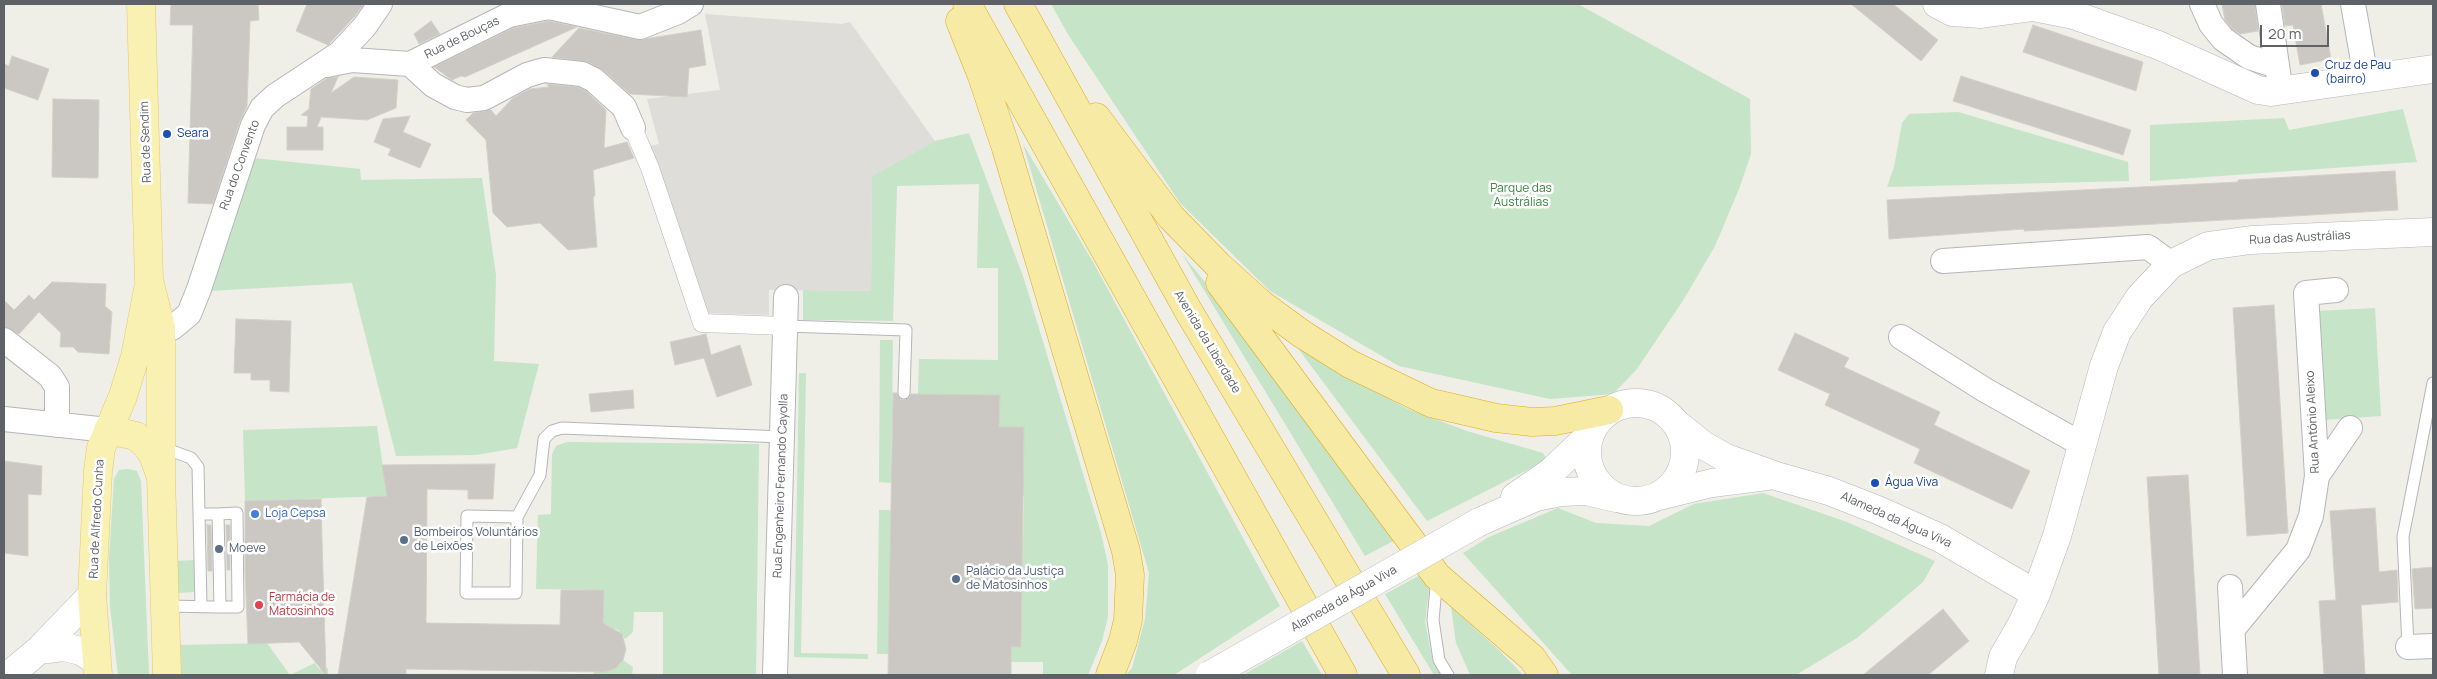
<!DOCTYPE html>
<html>
<head>
<meta charset="utf-8">
<style>
	body { margin:0 }
	#map { position:relative; width:2437px; height:679px; overflow:hidden; background:#efeee7; font-family:Manrope,sans-serif }
	canvas { display:block }
	.frame { position:absolute; inset:0; border:5px solid #5e6166; pointer-events:none }
	.scale { position:absolute; left:2260px; top:25px; width:69px; height:22px; box-sizing:border-box; border:2px solid #5e6166; border-top:0; padding-left:6px; font-size:15px; line-height:18px; white-space:nowrap; color:#5e6166; -webkit-text-stroke:4px #fff; paint-order:stroke }
</style>
</head>
<body>
<div id="map">
<canvas width="2437" height="679"></canvas>
<div class="frame"></div>
<div class="scale">20 m</div>
</div>
<script>
const g = document.querySelector('canvas').getContext('2d');
g.lineJoin = 'round';
function fillPath(path, color) {
  g.fillStyle = color;
  g.fill(path, 'evenodd');
}
function poly(rows) {
  const path = new Path2D();
  for (const r of rows) {
    if (r.length === 3) {
      path.moveTo(r[0] + r[2], r[1]);
      path.arc(r[0], r[1], r[2], 0, 2 * Math.PI);
      continue;
    }
    path.moveTo(r[0], r[1]);
    for (let i = 2; i < r.length; i += 2) path.lineTo(r[i], r[i + 1]);
  }
  return path;
}
function trace(path, color, width, dash) {
  g.strokeStyle = color;
  g.lineWidth = width;
  g.lineCap = dash ? 'butt' : 'round';
  g.setLineDash(dash || []);
  g.stroke(path);
}
function drawText(font, color, halo, rows, align = 'center') {
  g.font = font + ' Manrope,sans-serif';
  g.lineWidth = 5;
  g.setLineDash([]);
  g.textBaseline = 'middle';
  g.strokeStyle = halo;
  g.fillStyle = color;
  for (const [text, x, y, turn = 0] of rows) {
    g.save();
    g.translate(x, y);
    g.rotate((+turn || 0) * Math.PI / 180);
    g.textAlign = isNaN(turn) ? turn : align;
    if (halo) g.strokeText(text, 0, 0);
    g.fillText(text, 0, 0);
    g.restore();
  }
}
fillPath(poly([
	[705,14,842,24,850,22,935,141,872,176,871,291,769,290,769,315,706,313,649,146,659,144,647,99,720,90]
]), '#deddd9');
fillPath(poly([
	[1051,4,1578,4,1750,99,1751,154,1739,189,1715,246,1684,299,1637,369,1613,394,1550,399,1399,366,1270,291,1180,203,1069,36],
	[2403,109,2417,162,2150,181,2150,125,2284,118,2289,130],
	[1958,112,2128,162,2129,181,1887,187,1894,167,1902,123,1909,114],
	[969,133,1024,279,1101,533,1108,565,1108,617,1102,641,1088,675,1043,675,1043,662,993,662,994,647,1021,647,1024,496,1000,495,1023,481,1024,427,999,427,1000,395,918,394,919,359,998,360,998,268,977,268,979,184,897,186,893,321,803,320,803,290,871,291,872,176,935,141],
	[1023,144,1093,262,1280,606,1174,675,1126,675,1132,668,1145,619,1149,573],
	[244,157,360,169,361,180,482,178,496,275,494,361,539,364,517,448,476,455,396,456,352,283,209,291],
	[1182,254,1237,321,1399,538,1365,556],
	[2375,308,2381,416,2324,420,2318,311],
	[880,340,893,340,891,483,879,482],
	[1294,343,1347,376,1408,409,1467,431,1543,453,1547,460,1427,521],
	[799,373,806,373,801,653,868,654,868,659,794,657],
	[377,426,387,496,245,501,243,430],
	[567,442,759,444,756,675,663,675,663,612,634,612,633,632,625,639,618,630,603,625,603,590,536,589,538,515,551,514,552,454,556,446],
	[128,469,137,471,141,481,149,675,118,675,110,607,109,559,114,479,119,470],
	[1763,493,1847,522,1935,561,1923,582,1857,638,1796,675,1572,675,1463,553,1489,537,1558,508,1596,523,1649,526,1694,504],
	[879,510,891,510,889,654,877,654],
	[194,560,195,592,177,593,176,561],
	[1424,573,1430,583,1425,622,1433,662,1441,675,1434,675,1385,594],
	[1451,607,1500,651,1523,675,1470,675,1456,643],
	[1302,641,1322,675,1243,675],
	[267,643,290,675,315,663,319,669,328,668,328,675,181,675,180,645],
	[623,660,633,667,632,675,594,675,594,671,605,672,616,668]
]), '#c6e4c7');
const building = poly([
	[171,4,258,4,259,20,250,21,247,106,240,121,213,204,188,203,193,25,170,25,171,4],
	[307,4,364,4,354,17,328,45,296,31,307,4],
	[1851,4,1893,4,1938,40,1921,61,1851,4],
	[2222,4,2255,4,2258,31,2240,34,2232,29,2225,20,2222,4],
	[2282,4,2321,4,2331,59,2300,65,2293,25,2285,26,2282,4],
	[431,21,440,34,419,44,414,34,431,21],
	[549,21,577,27,465,77,461,76,452,80,434,67,513,28,549,21],
	[2033,25,2143,62,2136,91,2023,52,2033,25],
	[579,28,638,40,701,30,706,65,689,68,687,97,630,94,603,70,588,62,552,57,579,28],
	[12,56,49,69,38,100,4,88,4,64,9,66,12,56],
	[1961,76,2131,130,2123,155,1953,101,1961,76],
	[338,77,331,93,354,77,398,80,396,108,367,120,321,117,317,127,323,127,323,150,287,150,287,127,307,127,308,116,301,115,309,109,311,89,327,78,338,77],
	[547,84,578,87,586,91,606,110,604,148,627,142,634,158,593,170,595,195,593,198,597,247,568,250,540,223,507,227,493,213,486,140,466,120,473,113,491,110,496,116,513,98,530,89,549,87,547,84],
	[53,99,99,100,98,178,52,177,53,99],
	[410,116,403,132,431,144,420,168,388,155,391,149,374,142,383,119,410,116],
	[2395,171,2398,210,2120,226,2024,231,2024,229,1889,239,1887,200,2238,182,2238,180,2395,171],
	[52,282,106,284,105,306,112,312,109,354,78,352,73,347,60,347,61,333,39,312,19,334,4,327,4,300,14,310,29,295,34,300,52,282],
	[2274,305,2288,533,2247,536,2233,308,2274,305],
	[236,319,291,321,289,392,270,391,270,380,251,380,251,373,234,373,236,319],
	[1795,333,1849,358,1844,367,1940,412,1934,425,2030,471,2012,509,1914,463,1920,449,1825,405,1830,394,1778,370,1795,333],
	[706,334,711,355,740,345,752,385,717,397,704,358,675,365,670,342,706,334],
	[633,390,634,408,591,412,589,394,633,390],
	[893,393,897,393,900,399,904,400,910,397,911,394,1000,395,999,427,1024,427,1021,647,1011,647,1011,675,888,675,893,393],
	[4,461,42,466,41,495,28,494,28,556,4,553,4,461],
	[495,464,493,499,468,499,468,490,427,489,426,623,560,625,561,590,604,590,603,623,622,634,626,649,623,660,616,668,605,672,406,669,406,675,338,675,367,497,387,496,382,465,495,464],
	[2188,475,2200,675,2159,675,2147,477,2188,475],
	[321,499,322,540,326,675,299,642,248,644,245,570,245,501,321,499],
	[2375,508,2379,572,2397,570,2398,602,2361,605,2365,675,2324,675,2319,601,2336,600,2330,511,2375,508],
	[207,525,211,525,212,571,208,571,207,525],
	[226,525,230,525,230,570,227,570,226,525],
	[2433,567,2433,608,2415,609,2412,569,2433,567],
	[1943,609,1969,641,1928,675,1863,675,1943,609]
]);
fillPath(building, '#cbc8c4');
trace(building, '#d3d0c5', 1);
const service = poly([
	[785,326,906,330,904,393],
	[161,447,191,458,198,467,201,607],
	[218,514,237,513,238,607,220,607],
	[517,517,467,516,466,593,516,593,517,517,540,475,544,439,552,431,562,428,782,437],
	[1437,578,1433,620,1439,660,1448,675],
	[165,606,220,607,218,514,200,514],
	[2408,647,2403,537,2433,383]
]);
const pedestrian = poly([
	[633,128,650,168,702,323,785,326]
]);
const minor = poly([
	[2202,4,2211,24,2223,39,2249,57,2277,66],
	[2268,4,2279,79],
	[2353,4,2366,78],
	[410,64,433,85,455,97,467,100,484,98,527,75,544,70,582,74,594,80,624,107,633,128],
	[327,65,352,60,410,64,509,15,549,7,640,27,678,12,691,4],
	[1943,261,2148,247,2171,264],
	[161,328,172,328,189,314,199,289,253,125,262,108,275,96,340,53,365,26,380,4],
	[1901,337,1985,390,2083,445],
	[4,340,50,376,57,387,57,425],
	[4,419,108,430],
	[2317,476,2350,428],
	[2230,587,2235,675],
	[2233,629,2298,550,2311,516,2317,476,2306,293,2336,290],
	[2408,647,2433,646],
	[775,675,786,297]
]);
const tertiary = poly([
	[1937,4,1952,12,1981,14,2033,7,2074,15,2158,45,2258,90,2271,92,2433,69],
	[1636,452,49],
	[1678,425,1703,445,1726,458,1776,476,1829,491,1880,511,1940,538,2036,594],
	[1659,496,1712,483,1767,476],
	[1515,497,1551,472,1589,436],
	[1479,522,1536,497,1561,492,1586,491,1616,498],
	[39,650,64,647,81,651,95,660],
	[9,675,39,650,92,595],
	[1999,675,2003,657,2022,624,2036,594,2057,536,2104,366,2117,332,2140,297,2171,264,2208,246,2251,240,2433,232]
]);
const primary = poly([
	[141,4,149,280,161,328,161,477],
	[108,430,136,436,146,445,153,455,161,477,167,675],
	[98,675,92,595,98,471,101,448,123,396,135,357,148,289]
]);
const trunk = poly([
	[967,4,1343,675],
	[1018,4,1189,312,1406,675],
	[960,21,982,76,1006,148,1126,551,1130,575,1128,620,1123,641,1110,675],
	[1096,117,1171,217,1219,266,1261,304,1302,334,1350,364,1431,403,1496,418,1532,422,1555,421,1609,410],
	[1220,283,1437,576,1532,658,1544,675]
]);
trace(service, '#b4b6ba', 13);
trace(pedestrian, '#b4b6ba', 19);
trace(minor, '#b4b6ba', 26);
trace(tertiary, '#b4b6ba', 29);
trace(primary, '#e7c968', 29);
trace(trunk, '#e3ac12', 29);
trace(service, '#fff', 11);
trace(pedestrian, '#fff', 18);
trace(minor, '#fff', 24);
trace(tertiary, '#fff', 28);
trace(primary, '#f9f1b2', 28);
trace(trunk, '#f7eaa5', 28);
const tertiaryBridge = poly([
	[1210,675,1479,522]
]);
trace(tertiaryBridge, '#b4b6ba', 29, []);
trace(tertiaryBridge, '#fff', 28);
for (const [x, y, r, color] of [
	[2315,73,5,"#1a4fb4"],
	[167,134,5,"#1a4fb4"],
	[1875,483,5,"#1a4fb4"],
	[255,514,5,"#3f7fe0"],
	[404,540,5,"#5c6f8a"],
	[219,549,5,"#5c6f8a"],
	[956,579,5,"#5c6f8a"],
	[259,605,5,"#e0444e"]
]) {
  const dot = new Path2D();
  dot.arc(x, y, r, 0, 2 * Math.PI);
  g.fillStyle = color;
  g.fill(dot);
  trace(dot, '#fff', 2);
}
drawText('12px', '#5e6166', '#fff', [
	["Rua de Bouças",462,38,-26],
	["Rua de Sendim",146,142,-92],
	["Rua do Convento",240,165,-70],
	["Rua das Austrálias",2300,238,-3],
	["Avenida da Liberdade",1207,342,59],
	["Rua António Aleixo",2313,422,-93],
	["Rua Engenheiro Fernando Cayolla",781,486,-88],
	["Rua de Alfredo Cunha",97,519,-87],
	["Alameda da Água Viva",1896,520,24],
	["Alameda da Água Viva",1344,599,-30]
]);
drawText('12px', '#164399', '#fff', [
	["Cruz de Pau",2325,66],
	["(bairro)",2325,80],
	["Seara",177,134],
	["Água Viva",1885,483]
], 'left');
drawText('12px', '#3d8544', '#fff', [
	["Parque das",1521,189],
	["Austrálias",1521,203]
]);
drawText('12px', '#366cbe', '#fff', [
	["Loja Cepsa",265,514]
], 'left');
drawText('12px', '#4e5e75', '#fff', [
	["Bombeiros Voluntários",414,533],
	["de Leixões",414,547],
	["Moeve",229,549],
	["Palácio da Justiça",966,572],
	["de Matosinhos",966,586]
], 'left');
drawText('12px', '#be3a42', '#fff', [
	["Farmácia de",269,598],
	["Matosinhos",269,612]
], 'left');
</script>
</body>
</html>
